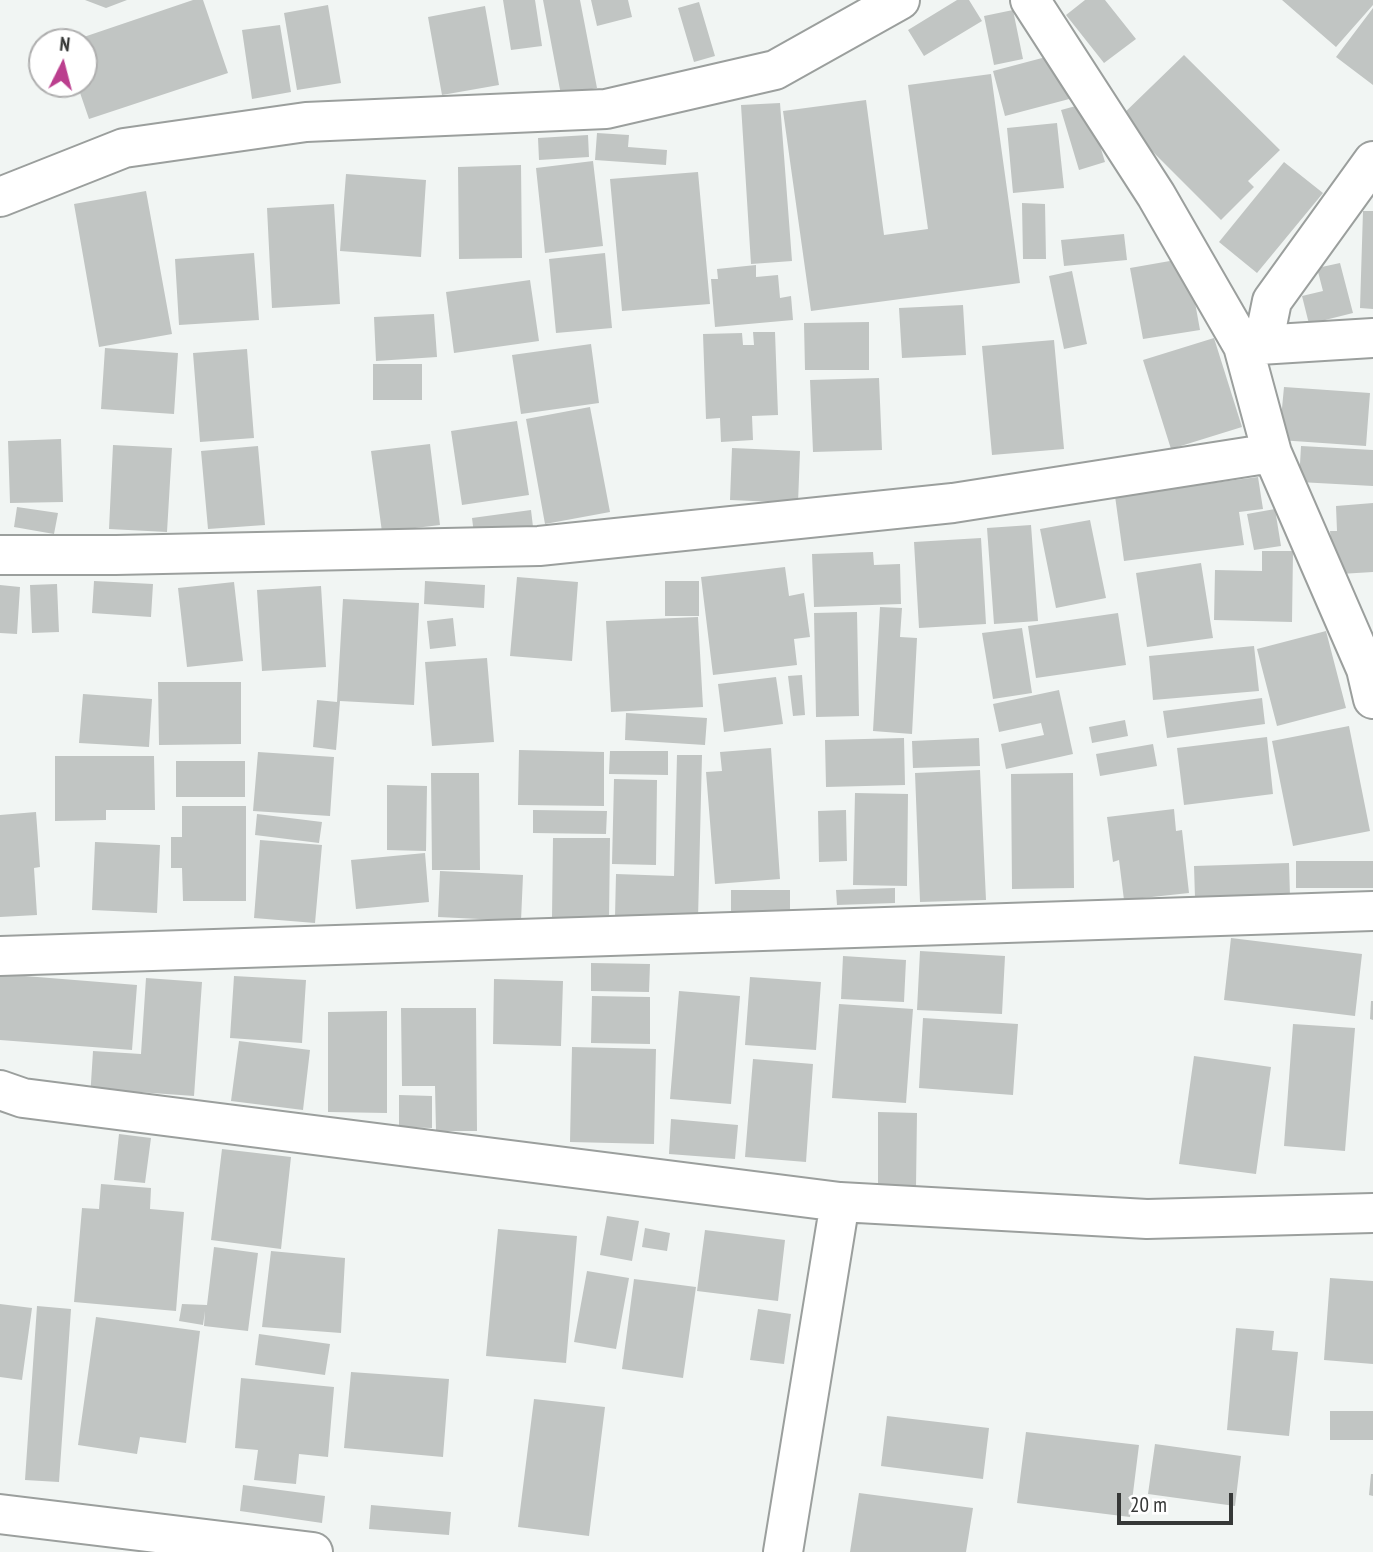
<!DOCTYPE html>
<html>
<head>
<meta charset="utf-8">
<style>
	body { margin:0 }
	#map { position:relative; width:1373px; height:1552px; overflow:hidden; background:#f1f5f3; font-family:"PT Sans Narrow",sans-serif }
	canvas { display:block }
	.north { position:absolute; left:28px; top:28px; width:70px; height:70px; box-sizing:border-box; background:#fff; border:2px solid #afafaf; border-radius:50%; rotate:6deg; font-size:19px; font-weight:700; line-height:28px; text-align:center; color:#363837 }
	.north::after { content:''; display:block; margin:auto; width:24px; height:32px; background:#bb3f8e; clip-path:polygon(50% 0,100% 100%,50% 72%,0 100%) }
	.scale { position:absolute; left:1117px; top:1493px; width:116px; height:32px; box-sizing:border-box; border:4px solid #363837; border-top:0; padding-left:9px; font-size:21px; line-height:24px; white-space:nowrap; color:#363837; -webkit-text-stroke:5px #fff; paint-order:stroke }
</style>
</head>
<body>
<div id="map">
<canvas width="1373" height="1552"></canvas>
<div class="north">N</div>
<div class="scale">20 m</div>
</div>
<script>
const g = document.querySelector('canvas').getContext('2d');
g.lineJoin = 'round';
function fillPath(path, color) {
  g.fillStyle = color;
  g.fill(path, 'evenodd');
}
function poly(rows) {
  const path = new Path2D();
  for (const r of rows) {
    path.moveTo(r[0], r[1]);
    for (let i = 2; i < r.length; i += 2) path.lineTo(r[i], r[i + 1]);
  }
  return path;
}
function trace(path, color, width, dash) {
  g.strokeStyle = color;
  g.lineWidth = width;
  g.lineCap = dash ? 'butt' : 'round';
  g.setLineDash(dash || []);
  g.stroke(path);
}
fillPath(poly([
	[85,0,127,0,106,8],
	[193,0,203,0,228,73,89,119,77,84,84,84,84,42,69,42],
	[503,0,535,0,542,46,511,50],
	[543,0,580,0,597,88,561,95],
	[591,0,628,0,632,17,597,26],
	[957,0,969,0,982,21,924,56,908,30],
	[1085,0,1105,0,1136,39,1104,63,1066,15],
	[1282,0,1373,0,1373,5,1336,47],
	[699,2,715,56,694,62,678,8],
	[328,5,341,83,297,90,284,13],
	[485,6,499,85,442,95,428,17],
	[1373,8,1373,85,1336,57],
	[1013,10,1023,59,994,65,984,16],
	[280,25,291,92,252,99,242,30],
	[1061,53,1073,98,1005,116,993,71],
	[1184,55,1280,150,1248,181,1254,187,1221,220,1119,118],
	[991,74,1020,283,811,311,783,111,866,100,884,235,928,229,908,85],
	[780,103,792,261,751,264,741,105],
	[1087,103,1105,162,1079,170,1061,110],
	[1057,123,1064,188,1013,193,1007,128],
	[597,133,629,135,628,147,667,150,666,165,595,160],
	[588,135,589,157,539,160,538,138],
	[593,161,603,246,545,253,536,168],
	[1284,162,1323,193,1257,273,1219,242],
	[521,165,522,258,459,259,458,167],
	[698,172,710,304,622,311,610,179],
	[346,174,426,180,421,257,340,251],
	[146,191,172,334,99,347,74,204],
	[1022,203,1045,204,1046,259,1023,259],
	[334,204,340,304,272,308,267,208],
	[1363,211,1373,211,1373,309,1360,308],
	[1124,234,1127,260,1064,266,1061,240],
	[254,253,259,320,179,325,175,259],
	[605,253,612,328,556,333,549,259],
	[1187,258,1200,330,1143,339,1130,268],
	[1340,263,1353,313,1309,324,1302,296,1323,291,1317,268],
	[756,265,756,277,778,275,780,298,791,296,793,320,715,327,711,279,718,279,717,269],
	[1072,271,1087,344,1064,349,1049,276],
	[530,280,539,341,454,353,446,292],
	[963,305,966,355,902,358,899,308],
	[434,314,437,357,376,361,374,317],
	[869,322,869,370,805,370,804,323],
	[753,332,775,332,778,415,752,416,753,440,721,442,720,418,706,419,703,334,742,333,743,345,754,345],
	[1214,338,1242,427,1171,449,1143,360],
	[1054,340,1064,449,992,455,982,346],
	[591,344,599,403,521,414,512,355],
	[105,348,178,353,174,414,101,409],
	[247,349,254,438,200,442,193,353],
	[373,364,422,364,422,400,373,400],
	[879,378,882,450,813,452,810,380],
	[1284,387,1370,393,1366,446,1279,440],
	[590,407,610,512,545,524,526,419],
	[517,421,529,495,462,505,451,431],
	[61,439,63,502,10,503,8,441],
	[430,444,440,525,382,532,371,451],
	[113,445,172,448,167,532,109,529],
	[258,446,265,525,208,529,201,451],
	[1301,446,1373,450,1373,486,1299,482],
	[732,448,800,451,798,503,730,500],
	[1258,477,1263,509,1239,512,1244,545,1124,561,1115,496],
	[1373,503,1373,572,1340,574,1333,562,1330,531,1337,531,1336,506],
	[17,507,58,513,54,534,14,527],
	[1275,509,1281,546,1254,550,1247,514],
	[531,510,534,535,475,542,472,518],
	[1090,520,1106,598,1056,608,1040,529],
	[1031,525,1038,621,994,624,987,528],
	[981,538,986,624,919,628,914,542],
	[1262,551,1293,551,1292,622,1214,620,1215,570,1262,571],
	[873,552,874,565,900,564,901,604,814,607,812,554],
	[1201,563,1213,638,1147,647,1136,573],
	[785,567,789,596,804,593,810,637,794,639,797,665,713,675,701,577],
	[517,577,578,582,572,661,510,656],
	[94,581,153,584,151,617,92,613],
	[425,581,485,585,484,608,424,604],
	[665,581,699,581,699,616,665,616],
	[234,582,243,661,187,667,178,588],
	[57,584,59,632,32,633,30,585],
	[0,585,20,587,17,634,0,633],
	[321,586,326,667,262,671,257,590],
	[343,599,419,603,414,705,340,701,336,750,313,747,317,700,337,702],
	[880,607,902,608,900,637,917,638,912,734,873,731],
	[857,612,859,716,816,717,814,613],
	[1118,613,1126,665,1036,678,1028,626],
	[698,617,703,707,611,712,606,621],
	[453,618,456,646,430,649,427,621],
	[1022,628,1032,693,993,699,982,633],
	[1326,631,1346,708,1277,726,1257,649],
	[1254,646,1259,691,1153,700,1149,656],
	[487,658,494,742,432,746,425,662],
	[802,675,805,715,793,716,788,676],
	[776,677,783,724,724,732,718,684],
	[158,682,241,682,241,744,159,745],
	[1059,690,1073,754,1006,769,1001,744,1044,735,1041,723,999,732,993,704],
	[83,694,152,699,149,747,79,743],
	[1262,698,1265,724,1167,738,1163,711],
	[626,713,707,718,705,745,625,740],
	[1125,720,1128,736,1092,743,1089,727],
	[1349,726,1370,831,1293,846,1272,741],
	[1267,737,1273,794,1184,805,1177,748],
	[904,738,905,785,826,787,825,740],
	[979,738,980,766,913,768,912,741],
	[1153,744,1157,766,1100,776,1096,754],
	[771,748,780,879,715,884,706,772,722,771,720,752],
	[519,750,604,752,604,806,518,805],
	[610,751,668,751,668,775,609,774],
	[258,752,334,757,330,816,253,811],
	[677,755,702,755,698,919,615,917,616,874,674,876],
	[55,756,154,756,155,810,106,810,106,820,55,821],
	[176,761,245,761,245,797,176,797],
	[980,770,986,900,920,902,915,773],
	[431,773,479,773,480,870,432,870],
	[1073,773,1074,888,1012,889,1011,774],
	[614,779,657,780,656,865,612,864],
	[387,785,427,786,426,851,387,850],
	[855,793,908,794,907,886,853,885],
	[182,806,246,806,246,901,183,901,182,868,171,868,171,837,182,837],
	[1174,809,1176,831,1182,830,1189,893,1124,900,1119,860,1113,862,1107,817],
	[533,810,607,811,606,834,533,833],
	[846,810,847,861,819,862,818,811],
	[36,812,40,867,34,868,37,915,0,917,0,815],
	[257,814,322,822,319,843,255,835],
	[553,838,610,838,609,919,552,918],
	[260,840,322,845,315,923,254,918],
	[95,842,160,845,157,913,92,910],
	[425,853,429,902,356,909,351,860],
	[1296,861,1373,861,1373,888,1296,888],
	[1289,863,1290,896,1195,898,1194,866],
	[440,871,523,875,521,921,438,917],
	[895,888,895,903,837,905,836,890],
	[731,890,790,890,790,919,731,918],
	[1231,938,1362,954,1355,1016,1224,1000],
	[920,951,1005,956,1002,1014,917,1010],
	[843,956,906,960,904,1002,841,999],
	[591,963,650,964,649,992,591,991],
	[0,974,137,985,132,1050,0,1040],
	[234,976,306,980,302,1043,230,1038],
	[750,977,821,982,816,1050,745,1045],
	[146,978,202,982,194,1096,138,1092,137,1102,90,1099,93,1051,141,1054],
	[494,979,563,981,561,1046,493,1044],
	[679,991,740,996,731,1104,670,1099],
	[592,996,650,997,650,1044,591,1043],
	[1371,1001,1373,1001,1373,1020,1370,1019],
	[839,1004,913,1009,906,1103,832,1098],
	[401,1008,476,1008,477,1131,436,1131,435,1086,402,1086],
	[387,1011,387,1113,328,1112,328,1012],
	[923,1018,1018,1024,1013,1095,919,1088],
	[1293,1024,1355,1028,1345,1151,1284,1146],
	[239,1041,310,1050,303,1110,231,1101],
	[572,1047,656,1049,654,1144,570,1142],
	[1194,1056,1271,1067,1256,1174,1179,1164],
	[753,1059,813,1064,806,1162,745,1157],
	[399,1095,432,1096,432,1128,399,1127],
	[878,1112,917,1113,916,1187,878,1186],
	[671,1119,738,1125,735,1159,669,1154],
	[119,1134,151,1138,145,1183,114,1180],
	[222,1149,291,1157,281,1249,211,1240],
	[101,1184,151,1188,150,1209,184,1212,176,1311,74,1302,82,1208,99,1209],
	[607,1216,639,1221,632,1261,600,1255],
	[645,1228,670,1233,667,1251,642,1247],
	[498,1229,577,1236,566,1363,486,1356],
	[705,1230,785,1240,778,1301,697,1291],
	[214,1247,258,1253,248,1331,204,1326,205,1311,203,1325,179,1321,182,1304,207,1305],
	[271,1251,345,1258,341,1333,262,1327],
	[587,1271,629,1278,616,1349,574,1342],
	[1330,1278,1373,1281,1373,1364,1324,1360],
	[634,1279,696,1287,683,1378,622,1369],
	[0,1304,32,1308,22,1380,0,1377],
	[37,1306,71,1309,59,1482,25,1480],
	[758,1309,791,1314,784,1364,750,1360],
	[96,1317,200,1331,186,1443,140,1437,137,1454,78,1445],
	[1236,1328,1274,1331,1272,1350,1298,1352,1289,1436,1227,1430],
	[259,1334,330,1344,325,1375,255,1365],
	[351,1372,449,1379,443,1457,344,1448],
	[241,1378,334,1387,328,1457,299,1454,296,1484,254,1480,258,1450,235,1448],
	[534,1399,605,1407,589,1536,518,1527],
	[1330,1411,1373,1411,1373,1440,1330,1440],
	[887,1416,989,1428,983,1479,881,1466],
	[1026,1432,1139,1445,1130,1517,1017,1503],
	[1155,1444,1241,1456,1235,1506,1148,1494],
	[1371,1474,1373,1474,1373,1496,1369,1495],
	[243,1485,325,1496,322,1523,240,1511],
	[859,1493,973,1508,966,1552,850,1552],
	[371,1505,451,1512,449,1535,369,1529]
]), '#c1c5c3');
const minor = poly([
	[1030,0,1156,195,1243,346,1272,453,1366,669,1373,699],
	[0,197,124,148,306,122,606,109,775,70,900,0],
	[1263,345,1272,301,1373,161],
	[1243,346,1373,338],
	[0,555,116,555,539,546,953,503,1272,453],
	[0,956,1373,911],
	[0,1090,23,1098,840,1202,1147,1219,1373,1213],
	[0,1514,313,1552],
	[783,1552,840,1202]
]);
trace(minor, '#9b9f9d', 42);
trace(minor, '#fff', 38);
</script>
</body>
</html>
